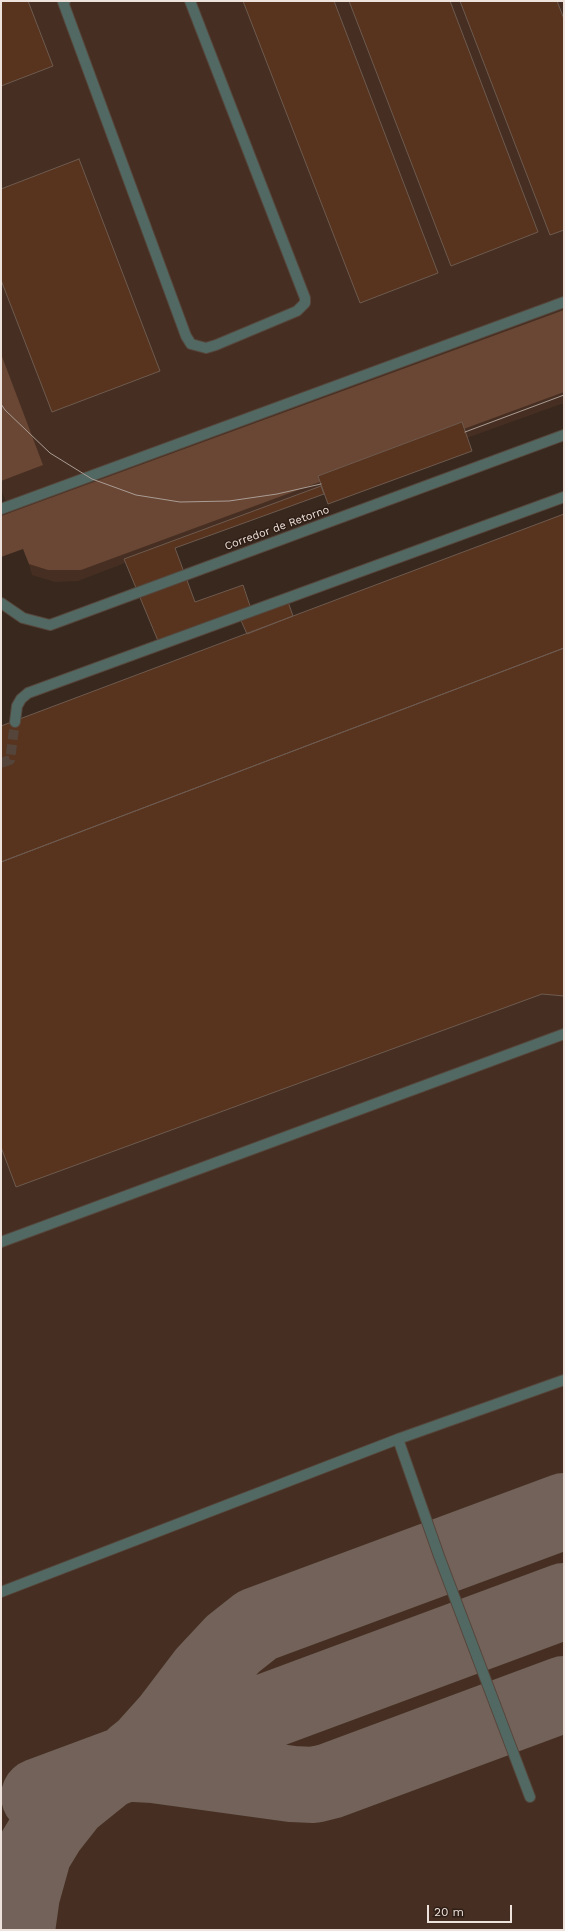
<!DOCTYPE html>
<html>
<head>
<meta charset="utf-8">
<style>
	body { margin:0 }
	#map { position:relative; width:565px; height:1931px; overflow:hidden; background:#39281e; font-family:"Work Sans",sans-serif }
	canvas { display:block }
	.frame { position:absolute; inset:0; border:2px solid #eee2dc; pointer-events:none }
	.scale { position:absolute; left:427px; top:1905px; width:85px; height:18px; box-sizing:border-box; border:2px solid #eee2dc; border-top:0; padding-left:5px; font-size:12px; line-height:14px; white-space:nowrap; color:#eee2dc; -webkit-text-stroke:3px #2e1e15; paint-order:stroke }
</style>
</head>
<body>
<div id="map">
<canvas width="565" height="1931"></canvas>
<div class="frame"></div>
<div class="scale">20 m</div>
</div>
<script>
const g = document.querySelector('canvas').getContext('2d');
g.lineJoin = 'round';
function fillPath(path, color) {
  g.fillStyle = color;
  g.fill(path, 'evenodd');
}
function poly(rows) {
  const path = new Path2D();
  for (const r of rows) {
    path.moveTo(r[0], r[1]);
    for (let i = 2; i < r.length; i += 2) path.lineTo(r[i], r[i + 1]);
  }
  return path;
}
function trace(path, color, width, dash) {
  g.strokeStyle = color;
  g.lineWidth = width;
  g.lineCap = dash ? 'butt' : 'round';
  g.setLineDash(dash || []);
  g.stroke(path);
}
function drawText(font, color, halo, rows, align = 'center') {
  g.font = font + ' "Work Sans",sans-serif';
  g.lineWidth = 3;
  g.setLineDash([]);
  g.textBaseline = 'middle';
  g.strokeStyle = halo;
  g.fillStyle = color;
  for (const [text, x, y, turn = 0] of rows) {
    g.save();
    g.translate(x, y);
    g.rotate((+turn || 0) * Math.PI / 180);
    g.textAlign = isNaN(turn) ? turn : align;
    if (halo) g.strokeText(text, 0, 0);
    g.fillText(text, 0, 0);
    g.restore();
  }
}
fillPath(poly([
	[1,1,564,1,564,403,211,530,78,581,55,582,32,575,29,564,1,489],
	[564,648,564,1930,1,1930,1,862]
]), '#462f22');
fillPath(poly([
	[564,310,564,392,81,570,48,570,29,564,23,549,1,557,1,516],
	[1,354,43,465,1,481]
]), '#694734');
trace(poly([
	[134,1757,144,1749,170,1720,205,1674,233,1644,257,1625,564,1511],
	[135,1764,154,1765,292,1784,314,1785,330,1781,564,1694],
	[39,1796,564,1601],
	[17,1930,22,1895,34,1852,48,1829,70,1801,106,1772]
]), '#726259', 76);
const building = poly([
	[1,1,28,1,53,66,1,86,1,1],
	[243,1,334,1,438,273,360,303,243,1],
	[349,1,450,1,538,232,451,266,349,1],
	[460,1,557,1,564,19,564,230,550,235,460,1],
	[79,159,160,371,52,412,1,280,1,189,79,159],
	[462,422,472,451,328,504,318,476,462,422],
	[321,486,324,494,175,548,195,602,243,585,251,609,286,596,293,616,247,634,239,616,161,648,124,559,321,486],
	[564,514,564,648,1,862,1,726,564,514],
	[564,648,564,996,542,994,16,1187,1,1147,1,862,564,648]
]);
fillPath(building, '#58331d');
trace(building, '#6d5a4f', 1);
trace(poly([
	[1,763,10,760,15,722]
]), '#54443a', 10, [10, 5]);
const lane = poly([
	[65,1,63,2,186,336,191,344,206,348,216,345,297,311,305,303,305,298,190,1],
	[1,509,564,302],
	[1,1242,564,1034],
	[398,1439,439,1556,530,1797],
	[1,1592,398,1439,564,1380]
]);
const street = poly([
	[1,603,23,618,50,625,564,435],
	[15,722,17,706,21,699,28,693,564,497]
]);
trace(lane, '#56463c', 12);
trace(street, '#56463c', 12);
trace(lane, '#526963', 10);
trace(street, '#526963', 10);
trace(poly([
	[1,404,5,410,50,453,92,479,136,495,180,502,229,501,277,494,321,484],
	[465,432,564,395]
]), '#aa9c94', 1);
drawText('11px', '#eee2dc', '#2e1e15', [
	["Corredor de Retorno",277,528,-20]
]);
</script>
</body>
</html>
